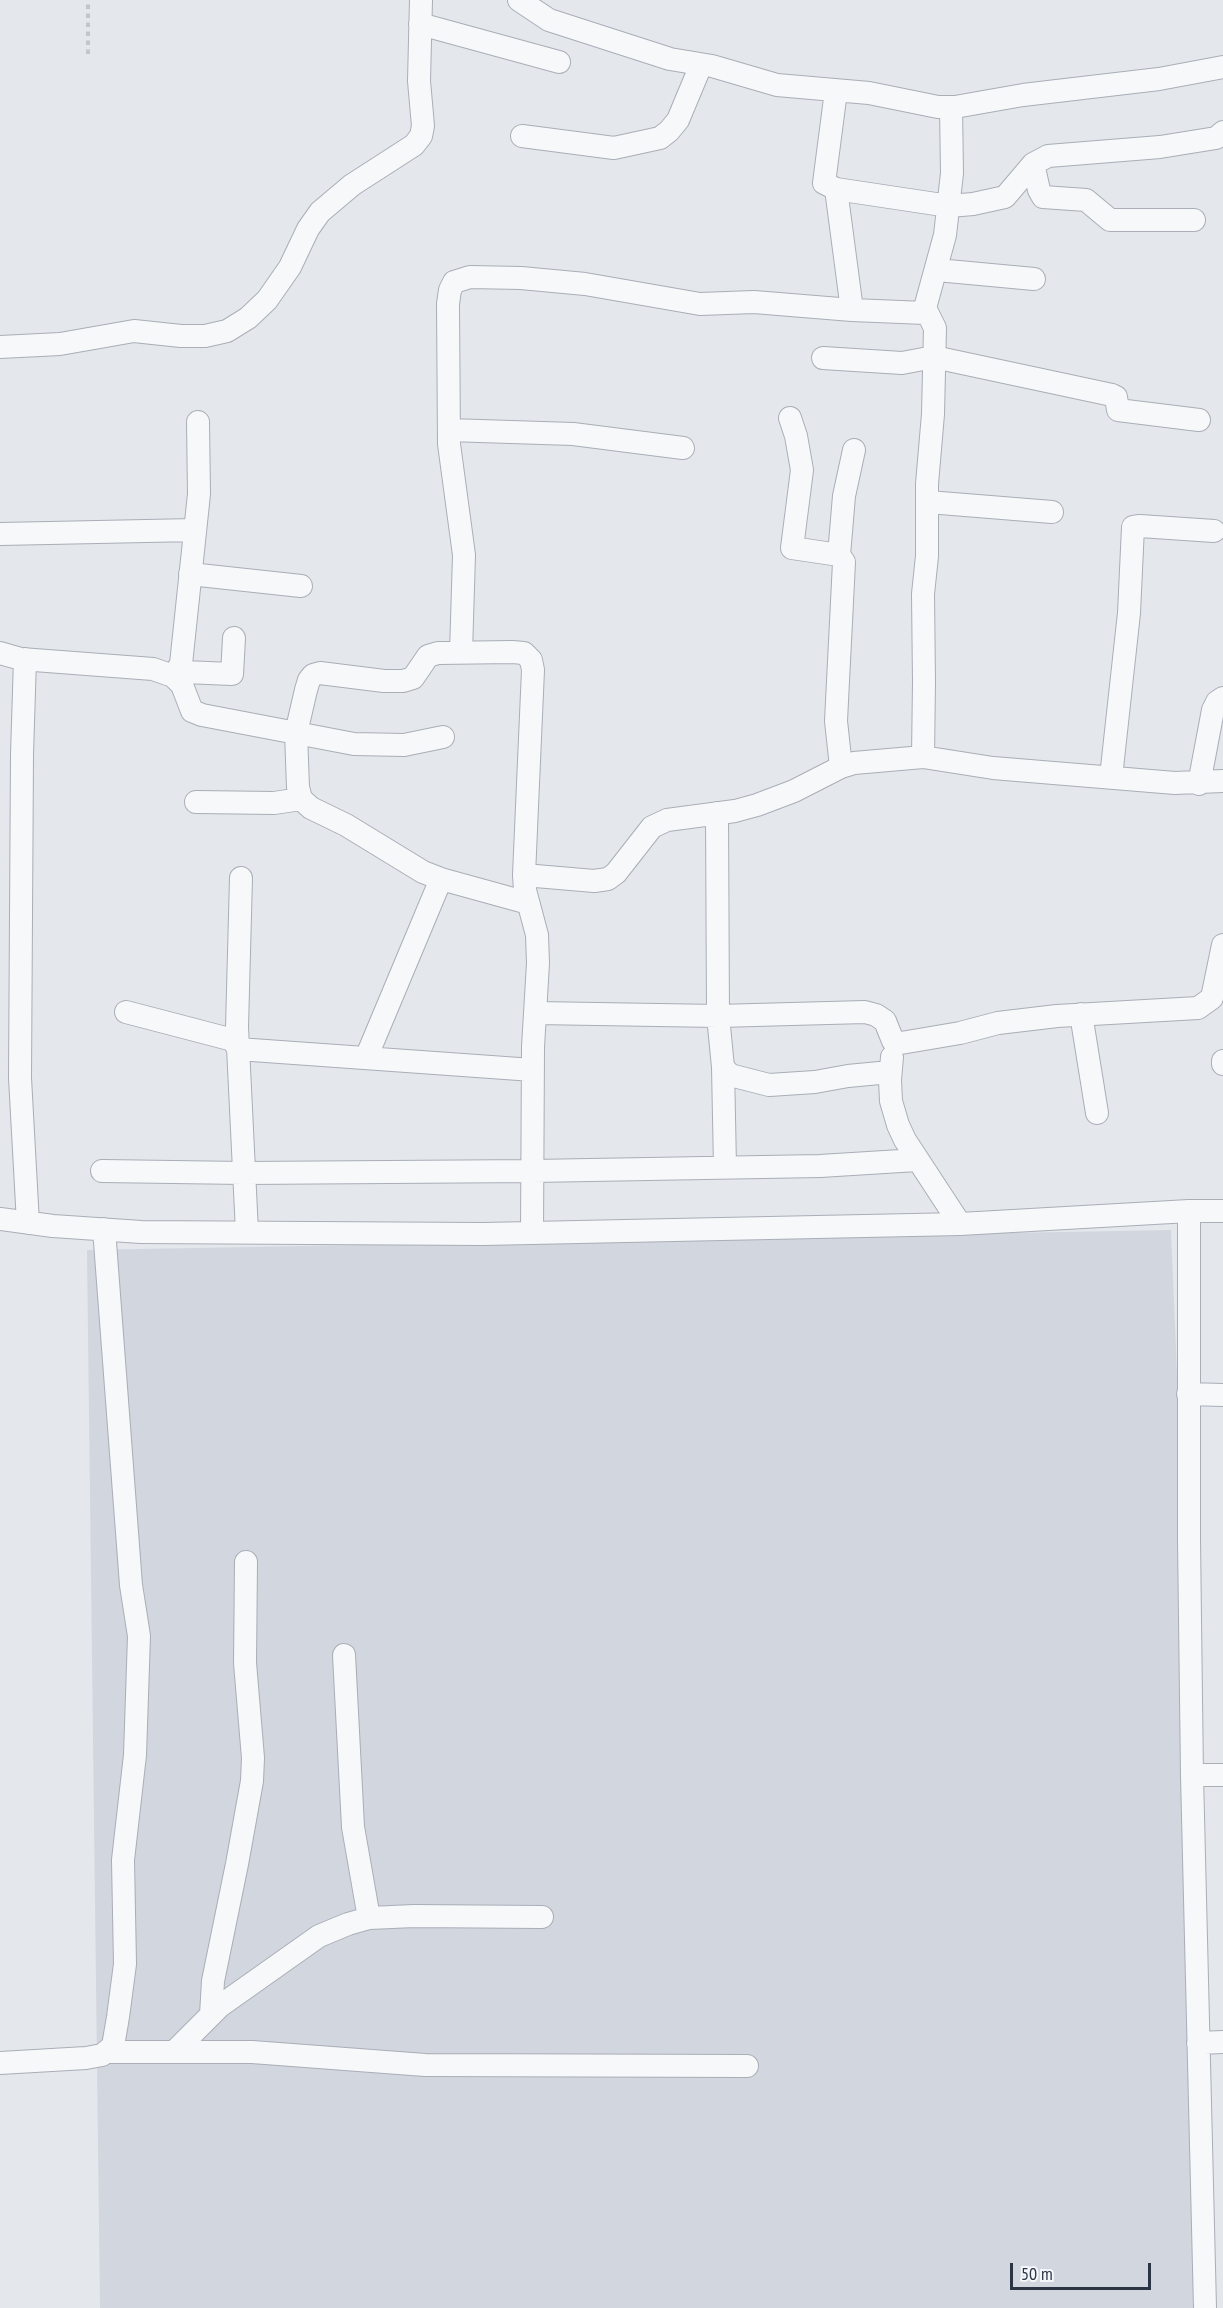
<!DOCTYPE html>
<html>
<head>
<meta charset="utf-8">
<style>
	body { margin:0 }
	#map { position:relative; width:1223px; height:2308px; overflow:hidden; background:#e4e7ec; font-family:"PT Sans Narrow",sans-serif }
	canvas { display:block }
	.scale { position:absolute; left:1010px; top:2263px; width:141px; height:27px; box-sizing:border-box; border:3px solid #2b3445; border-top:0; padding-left:8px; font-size:18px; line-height:21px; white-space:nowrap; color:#2b3445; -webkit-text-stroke:4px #f4f6f9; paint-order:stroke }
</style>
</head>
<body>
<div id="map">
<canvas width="1223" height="2308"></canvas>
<div class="scale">50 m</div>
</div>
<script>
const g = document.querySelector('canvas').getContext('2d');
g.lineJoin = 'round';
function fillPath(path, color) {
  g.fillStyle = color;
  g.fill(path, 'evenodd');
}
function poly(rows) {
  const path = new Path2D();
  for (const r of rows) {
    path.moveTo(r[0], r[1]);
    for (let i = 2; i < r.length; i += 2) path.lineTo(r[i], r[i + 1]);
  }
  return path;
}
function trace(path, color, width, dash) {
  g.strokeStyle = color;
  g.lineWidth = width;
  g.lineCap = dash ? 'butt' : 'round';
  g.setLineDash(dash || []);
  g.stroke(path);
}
fillPath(poly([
	[1171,1230,1216,2308,100,2308,87,1250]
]), '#d2d6de');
const minor = poly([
	[519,0,549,20,670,59,712,66,777,85,869,93,938,107,955,107,1023,95,1159,79,1223,67],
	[420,24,559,62],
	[836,91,824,183,836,189,852,310],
	[522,136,614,148,660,138,669,131,678,120,701,65],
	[1033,164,1039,190,1043,197,1086,200,1110,220,1194,220],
	[836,189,949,206,973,204,1005,197,1033,164,1048,156,1160,147,1216,138,1223,132],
	[937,270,1034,279],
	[0,347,60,344,134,331,181,336,205,336,227,331,248,318,267,300,290,267,308,229,320,212,352,185,414,145,421,136,423,126,419,81,421,0],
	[823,358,902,363,934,357,1112,395,1116,397,1118,410,1199,420],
	[790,418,796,436,802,470,792,548,839,555,844,562,836,721,841,767],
	[449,430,573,434,683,448],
	[928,502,1052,512],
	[0,534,195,530],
	[839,555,844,496,854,450],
	[190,574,301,586],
	[461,652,464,555,449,444,448,304,450,290,454,282,470,277,521,278,585,284,700,304,754,302,852,310,925,313],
	[0,653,21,659,153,669,173,676,182,685,192,711,202,715,354,744,404,745,443,737],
	[25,659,22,755,20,1078,28,1223],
	[173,676,181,664,199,494,198,422],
	[178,681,184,672,232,674,234,638],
	[923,757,924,682,923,594,927,556,927,484,933,414,935,328,925,308,945,235,952,173,951,107],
	[1111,777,1129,613,1133,527,1140,526,1214,531],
	[1199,784,1213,710,1217,702,1223,698],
	[196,802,274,803,301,799],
	[717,813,718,1016,723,1067,730,1075,769,1085,815,1082,848,1076,890,1072],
	[524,875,594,881,608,879,616,873,652,827,667,820,735,811,757,805,794,791,841,767,854,763,923,757,993,768,1175,783,1223,781],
	[241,878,237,1027,247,1232],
	[528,903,441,879,423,872,346,825,311,808,301,799,298,787,296,733,306,690,309,680,313,675,320,673,384,681,403,681,413,678,428,656,438,653,512,652,524,653,531,660,533,670,524,875,525,890,537,935,538,963,533,1047,532,1233],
	[126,1012,233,1040,238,1049,533,1070],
	[536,1013,718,1016,865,1012,876,1015,885,1021,893,1041,901,1043,960,1033,998,1023,1057,1016,1198,1008,1212,998,1223,945],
	[1081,1014,1097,1113],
	[892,1057,890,1080,891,1101,898,1125,905,1140,960,1224],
	[366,1058,441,879],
	[1223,1061,1223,1064],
	[723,1067,725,1167],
	[102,1171,244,1173,533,1171,820,1166,917,1160],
	[1189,1211,1189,1540,1192,1775,1205,2308],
	[0,1219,53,1226,141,1232,483,1234,960,1224,1189,1211,1223,1211],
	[1188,1394,1223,1395],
	[344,1655,353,1827,369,1918],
	[1192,1775,1223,1775],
	[211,2015,213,1981,237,1864,252,1781,253,1758,245,1663,246,1562],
	[1198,2043,1223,2042],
	[107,2052,252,2052,425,2065,747,2066],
	[174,2052,220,2006,319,1936,348,1924,369,1918,414,1916,542,1917],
	[0,2063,86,2058,102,2055,113,2046,118,2017,125,1964,123,1860,135,1755,139,1636,131,1585,104,1229]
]);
trace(minor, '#a9aeb7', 24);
trace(poly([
	[88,54,88,0]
]), '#c2c5cb', 4, [4.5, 4.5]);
trace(minor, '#f7f8fa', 22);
</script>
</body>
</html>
